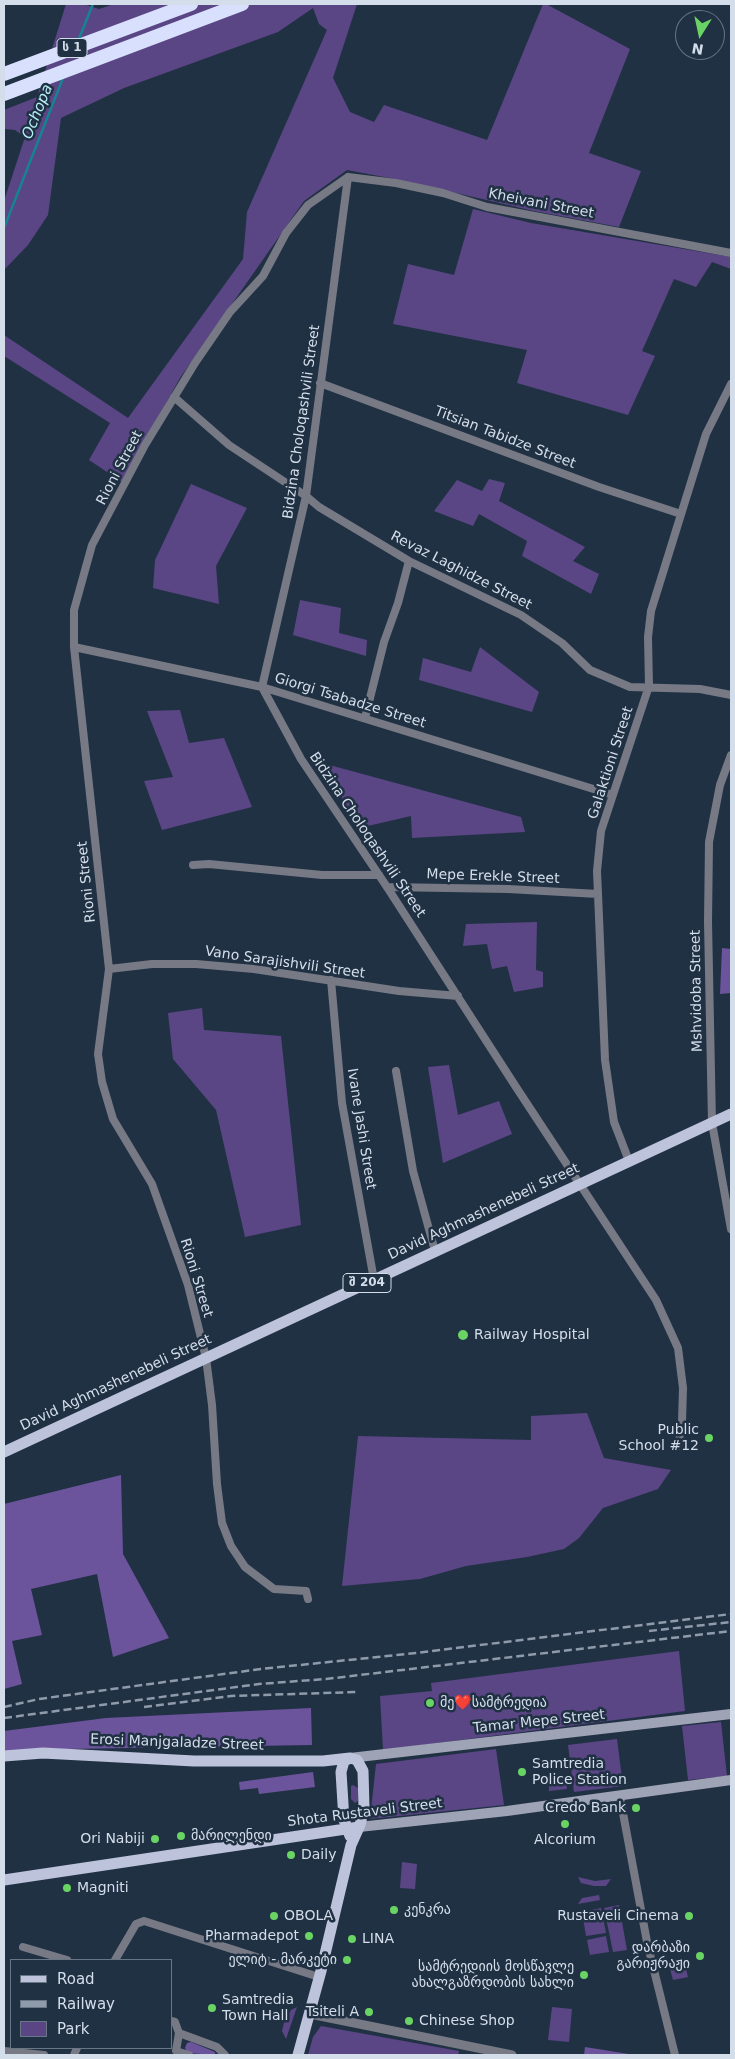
<!DOCTYPE html>
<html>
<head>
<meta charset="utf-8">
<style>
	body { margin:0 }
	#map { position:relative; width:735px; height:2059px; overflow:hidden; background:#213144; font-family:"DejaVu Sans",sans-serif }
	canvas { display:block }
	.frame { position:absolute; inset:0; border:5px solid #d4deea; pointer-events:none }
	.legend { position:absolute; left:10px; top:1959px; width:162px; height:90px; box-sizing:border-box; background:#213144; border:1px solid #697686; margin:0; padding:6px 9px; list-style:none; font-size:15px; color:#d4deea }
	.legend li { display:flex; align-items:center; gap:10px; height:25px }
	.legend b { width:25px; border:1px solid #697686 }
	.north { position:absolute; left:675px; top:10px; width:50px; height:50px; box-sizing:border-box; background:#213144; border:1px solid #697686; border-radius:50%; rotate:190deg; font-size:14px; font-weight:700; line-height:20px; text-align:center; color:#d4deea }
	.north::after { content:''; display:block; margin:auto; width:18px; height:22px; background:#69d464; clip-path:polygon(50% 0,100% 100%,50% 72%,0 100%) }
</style>
</head>
<body>
<div id="map">
<canvas width="735" height="2059"></canvas>
<div class="frame"></div>
<ul class="legend">
<li><b style="height:6px;background:#bdc3db"></b>Road</li>
<li><b style="height:6px;background:#8f9baa"></b>Railway</li>
<li><b style="height:14px;background:#5a4684"></b>Park</li>
</ul>
<div class="north">N</div>
</div>
<script>
const g = document.querySelector('canvas').getContext('2d');
g.lineJoin = 'round';
function fillPath(path, color) {
  g.fillStyle = color;
  g.fill(path, 'evenodd');
}
function poly(rows) {
  const path = new Path2D();
  for (const r of rows) {
    path.moveTo(r[0], r[1]);
    for (let i = 2; i < r.length; i += 2) path.lineTo(r[i], r[i + 1]);
  }
  return path;
}
function trace(path, color, width, dash) {
  g.strokeStyle = color;
  g.lineWidth = width;
  g.lineCap = dash ? 'butt' : 'round';
  g.setLineDash(dash || []);
  g.stroke(path);
}
function drawText(font, color, halo, rows, align = 'center') {
  g.font = font + ' "DejaVu Sans","Noto Sans Georgian",sans-serif';
  g.lineWidth = 5;
  g.setLineDash([]);
  g.textBaseline = 'middle';
  g.strokeStyle = halo;
  g.fillStyle = color;
  for (const [text, x, y, turn = 0] of rows) {
    g.save();
    g.translate(x, y);
    g.rotate((+turn || 0) * Math.PI / 180);
    g.textAlign = isNaN(turn) ? turn : align;
    if (halo) g.strokeText(text, 0, 0);
    g.fillText(text, 0, 0);
    g.restore();
  }
}
fillPath(poly([
	[66,4,83,4,99,9,114,4,357,4,333,78,350,112,374,122,384,105,487,140,543,4,546,4,630,49,589,153,641,171,619,227,534,211,400,180,347,170,304,201,180,378,122,482,89,460,110,423,4,356,4,335,128,418,243,259,247,212,327,30,319,24,313,8,278,32,124,88,61,118,48,215,28,245,4,270,4,201,25,137,15,130,4,129,4,110,37,97],
	[473,209,531,223,731,257,731,269,712,262,696,287,674,279,642,351,655,356,628,415,517,383,527,350,393,324,408,264,454,275],
	[489,479,505,483,499,501,585,547,573,561,599,574,591,594,522,556,527,541,479,514,473,526,434,511,457,480,482,491],
	[191,484,247,508,216,566,219,604,153,588,155,560],
	[300,600,341,608,339,633,367,640,366,656,293,635],
	[480,647,539,692,532,712,419,680,423,658,471,672],
	[180,710,189,743,224,738,252,807,162,830,144,781,173,777,147,711],
	[322,763,521,817,525,832,412,838,411,816,359,828],
	[537,922,536,970,543,972,543,987,514,992,507,966,492,969,487,944,463,946,466,924],
	[202,1008,204,1030,281,1036,301,1225,245,1237,216,1110,173,1059,168,1013],
	[449,1065,458,1115,499,1101,512,1134,443,1163,428,1067],
	[587,1413,604,1458,671,1470,658,1489,603,1508,579,1538,564,1549,527,1557,466,1566,420,1579,342,1586,358,1436,531,1440,531,1416],
	[679,1651,685,1711,383,1750,380,1696,432,1691,431,1683],
	[721,1722,727,1776,688,1780,682,1726],
	[617,1739,623,1786,574,1792,568,1745],
	[496,1749,504,1805,370,1819,376,1764],
	[566,1778,567,1789,549,1791,549,1783,554,1779],
	[353,1785,358,1788,358,1801,355,1803,351,1799,351,1786],
	[402,1862,417,1864,415,1889,400,1888],
	[578,1877,595,1881,611,1879,606,1886,594,1886,581,1883],
	[599,1895,600,1900,578,1904,582,1898],
	[619,1905,627,1950,613,1952,604,1908],
	[601,1908,606,1933,586,1936,582,1912],
	[606,1936,609,1952,590,1955,587,1940],
	[684,1961,688,1977,673,1980,669,1965],
	[297,2007,286,2039,282,2031,284,2023,291,2010],
	[552,2007,572,2009,569,2042,548,2040],
	[321,2026,459,2051,458,2055,308,2055,313,2037]
]), '#5a4684');
fillPath(poly([
	[722,948,731,949,731,993,720,994],
	[121,1475,123,1554,169,1638,113,1657,97,1574,31,1589,42,1635,12,1641,22,1684,4,1689,4,1504],
	[311,1708,312,1745,67,1749,4,1752,4,1731,106,1718],
	[313,1772,315,1787,259,1794,258,1788,240,1790,239,1782],
	[191,2042,215,2052,215,2055,188,2053,185,2048,187,2043],
	[585,2047,635,2055,584,2055]
]), '#6c549d');
trace(poly([
	[78,41,93,4],
	[4,228,63,78]
]), '#168392', 2.5);
trace(poly([
	[348,177,306,496,262,687,301,759,387,887,516,1087,656,1300,678,1348,683,1388,682,1422,678,1446],
	[348,177,396,183,443,193,487,207,731,253],
	[320,383,599,487,681,514],
	[174,397,229,445,306,496,319,507,409,561,521,615,562,643,590,670,630,687,700,689,731,695],
	[74,647,262,687,613,795],
	[365,718,384,642,398,603,409,561],
	[731,755,720,785,709,842,708,922,712,1123,731,1229],
	[193,865,209,864,322,875,379,875],
	[387,887,508,889,598,894],
	[109,969,152,964,196,964,254,969,399,991,458,996],
	[331,980,342,1103,374,1280],
	[396,1071,413,1171,435,1251],
	[629,1161,614,1122,605,1060,598,894,597,871,601,831,649,686,648,637,651,611,706,434,731,384],
	[308,1599,306,1591,274,1589,245,1567,231,1546,222,1523,217,1484,212,1405,206,1358,188,1285,152,1184,113,1119,102,1082,98,1054,109,969,74,647,74,610,92,545,145,445,195,363,230,312,263,276,286,233,308,205,348,177],
	[620,1797,647,1942,675,2055],
	[23,1947,67,1960],
	[115,1960,136,1924,144,1921,319,1977],
	[171,2021,175,2022,179,2033,217,2047,225,2055],
	[179,2033,176,2051,189,2055],
	[4,2051,44,2055],
	[74,2055,77,2048]
]), '#777a85', 8);
trace(poly([
	[310,2014,512,2055]
]), '#777a85', 9);
trace(poly([
	[350,1758,731,1714],
	[359,1827,507,1811,731,1780]
]), '#9fa3b6', 10);
trace(poly([
	[4,1452,731,1114],
	[4,1756,43,1753,194,1761,323,1761,350,1758,357,1760,363,1771,364,1808,360,1825,351,1845,321,1971,298,2055],
	[350,1758,344,1761,341,1772,344,1820,350,1836],
	[4,1880,359,1827]
]), '#bdc3db', 11);
trace(poly([
	[4,74,191,4],
	[4,94,242,4]
]), '#d9e0fd', 14);
trace(poly([
	[649,1631,731,1622],
	[4,1707,39,1699,261,1669,416,1653,731,1614],
	[144,1707,231,1696,358,1692],
	[4,1718,259,1684,326,1679,731,1631]
]), '#8f9baa', 2.5, [8, 4]);
for (const [x, y, r, color] of [
	[463,1335,6,"#69d464"],
	[709,1438,5,"#69d464"],
	[430,1703,5,"#69d464"],
	[522,1772,5,"#69d464"],
	[636,1808,5,"#69d464"],
	[565,1824,5,"#69d464"],
	[181,1836,5,"#69d464"],
	[155,1839,5,"#69d464"],
	[291,1855,5,"#69d464"],
	[67,1888,5,"#69d464"],
	[394,1910,5,"#69d464"],
	[274,1916,5,"#69d464"],
	[689,1916,5,"#69d464"],
	[309,1936,5,"#69d464"],
	[352,1939,5,"#69d464"],
	[700,1956,5,"#69d464"],
	[347,1960,5,"#69d464"],
	[584,1975,5,"#69d464"],
	[212,2008,5,"#69d464"],
	[369,2012,5,"#69d464"],
	[409,2021,5,"#69d464"]
]) {
  const dot = new Path2D();
  dot.arc(x, y, r, 0, 2 * Math.PI);
  g.fillStyle = color;
  g.fill(dot);
  trace(dot, '#213144', 2);
}
for (const [x, y, w] of [
	[72,48,30],
	[367,1283,48]
]) {
  const box = new Path2D();
  box.roundRect(x - w / 2, y - 9.5, w, 19, 4);
  g.fillStyle = '#213144';
  g.fill(box);
  trace(box, '#d4deea', 1);
}
drawText('bold 12px', '#d4deea', null, [
	["ს 1",72,48],
	["შ 204",367,1283]
]);
drawText('14px', '#d4deea', '#213144', [
	["Kheivani Street",541,204,11],
	["Bidzina Choloqashvili Street",302,422,-82],
	["Titsian Tabidze Street",505,438,21],
	["Rioni Street",120,468,-62],
	["Revaz Laghidze Street",461,571,27],
	["Giorgi Tsabadze Street",350,701,17],
	["Galaktioni Street",611,763,-72],
	["Bidzina Choloqashvili Street",367,835,56],
	["Mepe Erekle Street",493,877,2],
	["Rioni Street",87,882,-96],
	["Vano Sarajishvili Street",285,963,8],
	["Mshvidoba Street",697,991,-91],
	["Ivane Jashi Street",361,1129,81],
	["David Aghmashenebeli Street",484,1212,-25],
	["Rioni Street",196,1278,73],
	["David Aghmashenebeli Street",116,1383,-25],
	["Tamar Mepe Street",539,1722,-6],
	["Erosi Manjgaladze Street",177,1743,2],
	["Shota Rustaveli Street",365,1813,-7]
]);
drawText('14px', '#d4deea', '#213144', [
	["Railway Hospital",474,1335],
	["Public",699,1430,"right"],
	["School #12",699,1446,"right"],
	["მე❤️სამტრედია",440,1703],
	["Samtredia",532,1764],
	["Police Station",532,1780],
	["Credo Bank",626,1808,"right"],
	["მარილენდი",191,1836],
	["Ori Nabiji",145,1839,"right"],
	["Alcorium",565,1840,"center"],
	["Daily",301,1855],
	["Magniti",77,1888],
	["კენკრა",404,1910],
	["OBOLA",284,1916],
	["Rustaveli Cinema",679,1916,"right"],
	["Pharmadepot",299,1936,"right"],
	["LINA",362,1939],
	["დარბაზი",690,1948,"right"],
	["გარიჟრაჟი",690,1964,"right"],
	["ელიტ - მარკეტი",337,1960,"right"],
	["სამტრედიის მოსწავლე",574,1967,"right"],
	["ახალგაზრდობის სახლი",574,1983,"right"],
	["Samtredia",222,2000],
	["Town Hall",222,2016],
	["Tsiteli A",359,2012,"right"],
	["Chinese Shop",419,2021]
], 'left');
drawText('italic 15px', '#b7eff8', '#213144', [
	["Ochopa",38,112,-68]
]);
</script>
</body>
</html>
